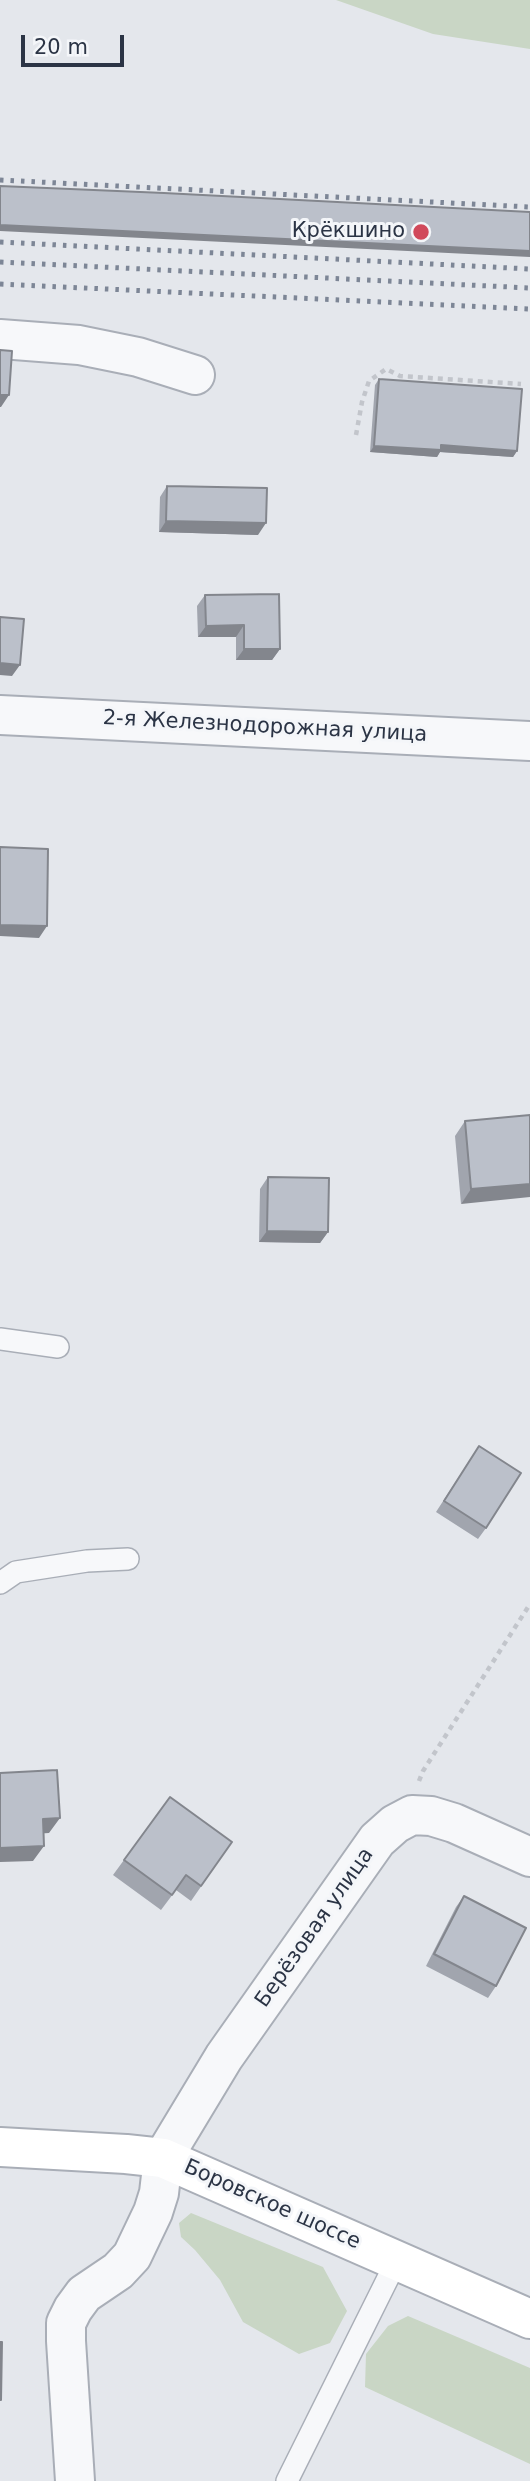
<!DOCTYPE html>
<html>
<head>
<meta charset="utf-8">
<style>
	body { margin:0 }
	#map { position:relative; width:530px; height:2481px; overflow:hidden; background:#e4e7ec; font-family:"DejaVu Sans",sans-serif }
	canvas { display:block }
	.scale { position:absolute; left:21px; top:35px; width:103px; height:32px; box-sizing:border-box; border:4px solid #2b3445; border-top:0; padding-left:9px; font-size:21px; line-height:24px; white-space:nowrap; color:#2b3445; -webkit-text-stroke:5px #f4f6f9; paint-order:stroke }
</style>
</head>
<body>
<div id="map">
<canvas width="530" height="2481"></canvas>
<div class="scale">20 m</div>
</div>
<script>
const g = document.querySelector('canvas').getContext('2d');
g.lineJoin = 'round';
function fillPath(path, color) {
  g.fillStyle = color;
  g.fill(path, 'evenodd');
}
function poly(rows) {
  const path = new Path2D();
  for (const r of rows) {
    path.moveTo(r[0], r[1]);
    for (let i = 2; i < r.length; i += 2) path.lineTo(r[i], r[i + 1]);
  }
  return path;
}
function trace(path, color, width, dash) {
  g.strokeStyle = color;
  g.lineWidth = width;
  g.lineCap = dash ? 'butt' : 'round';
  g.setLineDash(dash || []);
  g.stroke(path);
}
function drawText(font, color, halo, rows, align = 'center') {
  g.font = font + ' "DejaVu Sans",sans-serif';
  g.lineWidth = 6;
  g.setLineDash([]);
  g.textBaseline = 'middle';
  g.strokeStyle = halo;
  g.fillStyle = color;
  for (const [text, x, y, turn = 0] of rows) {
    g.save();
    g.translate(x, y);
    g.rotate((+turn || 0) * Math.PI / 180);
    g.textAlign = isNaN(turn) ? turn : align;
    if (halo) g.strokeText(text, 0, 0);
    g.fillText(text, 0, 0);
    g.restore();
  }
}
fillPath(poly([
	[336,0,530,0,530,49,433,34],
	[191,2213,323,2267,347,2311,330,2343,299,2354,243,2322,220,2280,195,2250,181,2237,179,2223],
	[408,2316,530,2368,530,2464,365,2387,366,2354,388,2326]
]), '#c9d6c5');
const lane = poly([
	[0,1339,58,1347],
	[0,1583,16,1572,87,1561,128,1559],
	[287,2481,397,2260]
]);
const street = poly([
	[0,339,79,345,138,357,195,375],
	[0,715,530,741],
	[75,2481,66,2341,66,2323,73,2309,84,2294,118,2271,132,2256,153,2212,159,2193,163,2158,224,2057,377,1840,395,1824,412,1815,431,1816,454,1823,530,1857]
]);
const secondary = poly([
	[0,2147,126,2154,163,2158,530,2319]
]);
trace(lane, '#a9aeb7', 24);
trace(street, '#a9aeb7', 42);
trace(secondary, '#a9aeb7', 42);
trace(poly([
	[356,435,362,402,369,381,386,369,400,376,521,384],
	[419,1781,423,1771,530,1604]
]), '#c2c5cb', 4.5, [5, 5]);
trace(lane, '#f7f8fa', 21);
trace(street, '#f7f8fa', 38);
trace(secondary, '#fff', 38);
trace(poly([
	[0,180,530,207],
	[0,242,530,269],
	[0,262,530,288],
	[0,284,530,309]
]), '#7d8696', 5, [3.5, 7]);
fillPath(poly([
	[379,379,517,451,513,457,440,452,437,457,370,452,375,385],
	[167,486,258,535,159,532,160,497],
	[205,595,280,649,272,660,236,660,236,637,198,637,197,606],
	[530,1115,461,1204,455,1136,465,1121],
	[268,1177,328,1232,320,1243,259,1242,260,1189],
	[471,1458,486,1528,478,1539,436,1512],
	[170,1797,232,1842,191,1901,176,1890,161,1910,113,1875],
	[464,1896,496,1986,488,1998,426,1966,456,1907]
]), '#a1a5ae');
fillPath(poly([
	[0,225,530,251,530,257,0,231],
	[0,395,9,395,1,407,0,407],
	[441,445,517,451,513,457,440,452,437,457,370,452,374,446],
	[166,521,266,523,258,535,159,532],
	[244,625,236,637,198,637,206,626],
	[244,649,280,649,272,660,236,660],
	[0,663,20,665,12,676,0,675],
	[0,925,47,926,39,938,0,936],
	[530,1184,530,1197,461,1204,471,1189],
	[267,1231,328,1232,320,1243,259,1242],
	[60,1818,49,1833,32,1834,43,1819],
	[44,1846,33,1861,0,1862,0,1848]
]), '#83868d');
const building = poly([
	[0,186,164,193,530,212,530,251,0,225,0,186],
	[0,350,12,351,9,395,0,395,0,350],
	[379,379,522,389,517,451,441,445,441,450,374,446,379,379],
	[167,486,267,488,266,523,166,521,167,486],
	[279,594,280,649,244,649,244,625,206,626,205,595,279,594],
	[0,617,24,619,20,665,0,663,0,617],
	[0,847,48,849,47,926,0,925,0,847],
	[530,1115,530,1184,471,1189,465,1121,530,1115],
	[268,1177,329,1178,328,1232,267,1231,268,1177],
	[479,1446,521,1473,486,1528,444,1501,479,1446],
	[57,1770,60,1818,43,1819,44,1846,0,1848,0,1773,57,1770],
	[170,1797,232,1842,201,1886,186,1875,172,1895,124,1860,170,1797],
	[464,1896,526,1928,496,1986,434,1954,464,1896],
	[0,2342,2,2342,1,2400,0,2400,0,2342]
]);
fillPath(building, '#bbc0ca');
trace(building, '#83868d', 2);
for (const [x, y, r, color] of [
	[421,232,9,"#d1495b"]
]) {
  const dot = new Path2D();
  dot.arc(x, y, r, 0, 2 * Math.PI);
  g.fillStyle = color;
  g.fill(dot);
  trace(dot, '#f4f6f9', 2.5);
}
drawText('21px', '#2b3445', '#f4f6f9', [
	["Крёкшино",405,232]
], 'right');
drawText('21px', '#2b3445', '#f4f6f9', [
	["2-я Железнодорожная улица",265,727,3],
	["Берёзовая улица",315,1928,-55],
	["Боровское шоссе",272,2205,24]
]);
</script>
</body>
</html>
